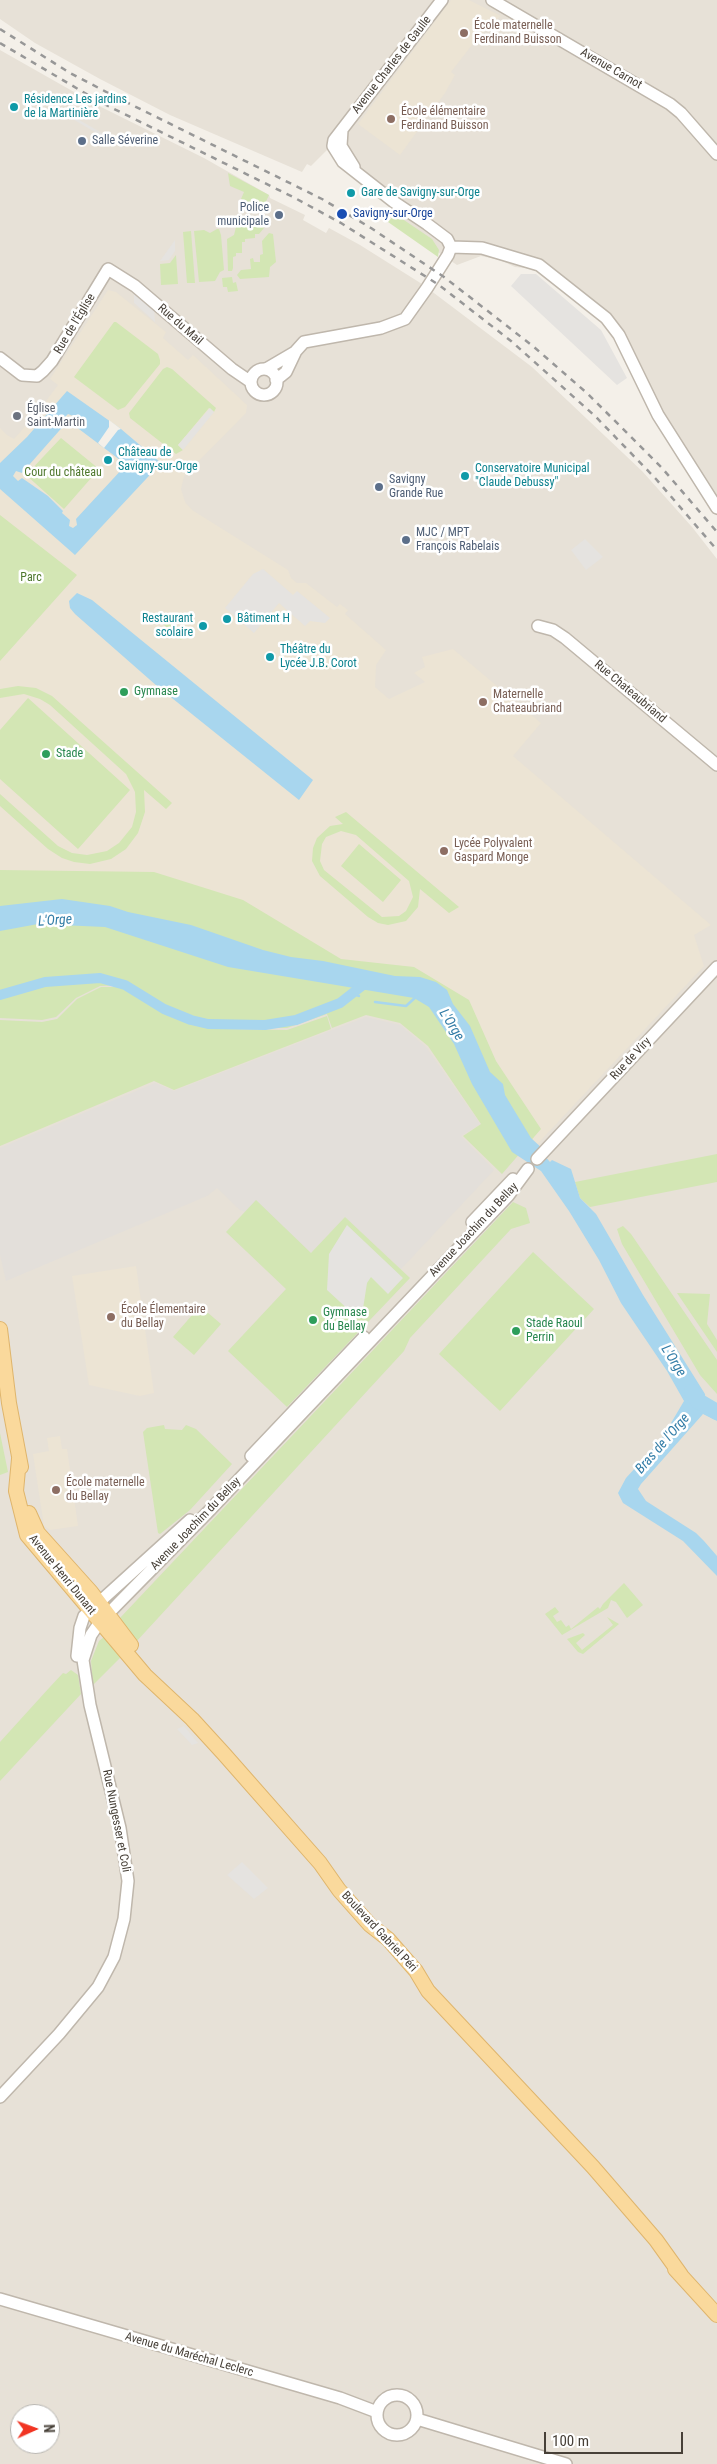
<!DOCTYPE html>
<html>
<head>
<meta charset="utf-8">
<style>
	body { margin:0 }
	#map { position:relative; width:717px; height:2464px; overflow:hidden; background:#f4f0e9; font-family:"Roboto Condensed",sans-serif }
	canvas { display:block }
	.north { position:absolute; left:10px; top:2404px; width:50px; height:50px; box-sizing:border-box; background:#fff; border:1px solid #b5b3af; border-radius:50%; rotate:88deg; font-size:14px; font-weight:700; line-height:20px; text-align:center; color:#474038 }
	.north::after { content:''; display:block; margin:auto; width:18px; height:22px; background:#f13523; clip-path:polygon(50% 0,100% 100%,50% 72%,0 100%) }
	.scale { position:absolute; left:544px; top:2432px; width:139px; height:22px; box-sizing:border-box; border:2px solid #474038; border-top:0; padding-left:6px; font-size:15px; line-height:18px; white-space:nowrap; color:#474038; -webkit-text-stroke:4px #fff; paint-order:stroke }
</style>
</head>
<body>
<div id="map">
<canvas width="717" height="2464"></canvas>
<div class="north">N</div>
<div class="scale">100 m</div>
</div>
<script>
const g = document.querySelector('canvas').getContext('2d');
g.lineJoin = 'round';
function fillPath(path, color) {
  g.fillStyle = color;
  g.fill(path, 'evenodd');
}
function poly(rows) {
  const path = new Path2D();
  for (const r of rows) {
    if (r.length === 3) {
      path.moveTo(r[0] + r[2], r[1]);
      path.arc(r[0], r[1], r[2], 0, 2 * Math.PI);
      continue;
    }
    path.moveTo(r[0], r[1]);
    for (let i = 2; i < r.length; i += 2) path.lineTo(r[i], r[i + 1]);
  }
  return path;
}
function trace(path, color, width, dash) {
  g.strokeStyle = color;
  g.lineWidth = width;
  g.lineCap = dash ? 'butt' : 'round';
  g.setLineDash(dash || []);
  g.stroke(path);
}
function drawText(font, color, halo, rows, align = 'center') {
  g.font = font + ' "Roboto Condensed",sans-serif';
  g.lineWidth = 5;
  g.setLineDash([]);
  g.textBaseline = 'middle';
  g.strokeStyle = halo;
  g.fillStyle = color;
  for (const [text, x, y, turn = 0] of rows) {
    g.save();
    g.translate(x, y);
    g.rotate((+turn || 0) * Math.PI / 180);
    g.textAlign = isNaN(turn) ? turn : align;
    if (halo) g.strokeText(text, 0, 0);
    g.fillText(text, 0, 0);
    g.restore();
  }
}
fillPath(poly([
	[0,0,717,0,717,516,612,330,536,269,515,267,500,260,481,256,457,265,393,222,400,212,376,194,328,149,311,166,307,164,302,172,170,115,100,79,35,43,0,19],
	[0,50,97,105,204,158,269,195,270,198,305,215,303,220,326,233,329,228,360,245,422,284,532,367,642,471,692,527,717,559,717,2464,0,2464],
	[20,2414,50,2414,50,2444,20,2444]
]), '#e7e1d7');
fillPath(poly([
	[366,1017,400,1025,426,1047,480,1124,461,1136,494,1170,401,1269,345,1217,311,1253,256,1201,245,1212,240,1210,217,1188,207,1196,6,1281,0,1255,0,1148,155,1083,174,1091]
]), '#e3dfda');
fillPath(poly([
	[451,0,469,0,501,16,479,36,451,72,455,75,445,93,400,155,358,124],
	[108,290,116,292,166,332,163,338,188,360,193,355,247,405,246,413,184,476,181,489,185,502,192,510,288,570,291,578,297,583,306,583,337,607,340,604,348,610,345,614,386,650,376,665,375,687,389,699,425,682,414,673,425,667,422,657,453,649,541,723,513,756,711,925,694,935,704,966,530,1152,444,1006,0,902,0,428,7,435,14,439,37,413,58,385,50,379],
	[136,1266,154,1393,140,1396,89,1385,72,1276],
	[60,1436,62,1449,67,1449,78,1526,50,1530,44,1526,33,1454,49,1451,47,1438]
]), '#ece4d4');
fillPath(poly([
	[228,173,269,195,262,210,241,199,244,192,230,186],
	[395,214,432,239,439,250,438,257,388,222],
	[262,226,264,228,259,234,255,234,255,238,245,239,245,242,242,242,242,253,236,253,236,256,233,257,233,268,232,271,228,271,227,239,234,235,236,227],
	[217,229,219,229,221,235,224,270,220,272,215,281,199,282,194,231,204,230,210,233],
	[191,231,195,283,187,283,183,232],
	[269,233,273,234,276,262,270,267,269,277,240,279,237,275,241,270,251,269,250,259,253,258,254,262,260,262,260,255,263,254,262,241],
	[176,255,178,284,161,285,160,264,170,263],
	[232,277,233,283,236,282,238,291,228,292,227,287,223,287,222,278],
	[114,322,116,322,158,354,160,360,160,364,125,407,118,410,74,377],
	[167,367,172,369,216,408,214,412,209,408,178,445,183,450,176,454,130,418,129,413,163,369],
	[61,438,99,469,64,509,26,475],
	[0,515,77,575,0,661],
	[169,619,186,634,181,640,164,625],
	[18,686,36,688,52,696,172,803,166,809,144,790,145,812,138,833,126,849,111,859,90,864,74,862,62,858,48,849,0,806,0,794,58,846,72,853,87,855,107,851,119,843,132,827,136,812,135,792,126,774,50,705,40,699,24,694,0,698,0,689],
	[28,698,130,790,78,849,0,779,0,730],
	[346,812,459,907,449,913,420,889,418,907,406,921,388,925,378,923,368,917,320,876,312,861,313,848,317,838,330,826,343,824,335,817],
	[341,831,356,835,409,881,413,897,406,911,399,916,382,917,324,870,320,861,322,844,326,837],
	[359,844,401,880,383,902,341,866],
	[0,870,154,872,243,900,341,959,414,967,469,1000,496,1061,541,1129,502,1174,463,1136,481,1124,428,1046,400,1023,366,1015,332,1028,327,1014,287,1028,226,1028,190,1021,166,1012,123,985,100,986,76,998,56,1017,42,1020,0,1018],
	[101,987,123,987,165,1013,190,1022,225,1029,287,1030,327,1016,331,1029,174,1090,154,1081,0,1146,0,1020,42,1022,57,1019,77,999],
	[717,1154,717,1182,590,1207,580,1198,575,1182],
	[256,1200,311,1253,345,1217,410,1278,287,1407,228,1351,286,1289,226,1232],
	[513,1202,526,1208,530,1223,511,1229,410,1338,404,1351,135,1643,119,1619],
	[623,1226,631,1234,717,1360,717,1394,700,1375,622,1244,617,1229],
	[533,1252,594,1309,500,1411,439,1354],
	[677,1293,710,1294,707,1324,717,1340,717,1352],
	[200,1306,221,1324,194,1355,173,1337],
	[164,1425,165,1429,182,1430,186,1425,196,1429,232,1464,190,1510,160,1534,158,1533,143,1432,147,1428],
	[0,1433,8,1472,0,1475],
	[624,1583,643,1605,627,1618,616,1602,611,1600,608,1608,562,1635,545,1614,555,1607,559,1612,553,1616,557,1622,561,1620,566,1627,569,1625,571,1629,598,1607,600,1609,603,1604],
	[607,1617,619,1624,583,1654,578,1652,567,1639,583,1633,585,1635,576,1643,582,1650,613,1625],
	[104,1637,122,1656,93,1685,91,1661,99,1641],
	[71,1670,78,1675,81,1694,0,1781,0,1742,49,1688,63,1673,66,1674]
]), '#d3e6b4');
fillPath(poly([
	[62,110,121,144,122,148,59,111],
	[175,240,175,251,169,260,160,261],
	[521,274,536,274,601,330,627,378,617,385,511,286],
	[134,293,154,310,155,322,134,303],
	[210,408,214,412,183,450,178,445],
	[585,539,603,557,586,570,571,550],
	[263,569,293,595,297,591,330,618,325,623,310,621,305,626,279,603,254,633,225,608,253,574],
	[347,1225,403,1278,388,1294,371,1277,367,1283,362,1315,352,1313,327,1290,329,1254],
	[184,1726,198,1743,192,1745,177,1729],
	[242,1862,268,1888,254,1899,227,1875]
]), '#e5e3e0');
fillPath(poly([
	[67,391,121,429,161,463,75,555,0,489,0,463,27,437],
	[68,414,73,416,71,423,124,463,129,460,133,463,130,469,124,467,87,507,76,519,77,525,73,528,69,526,70,520,62,513,63,511,48,496,22,478,18,481,13,476,16,471,22,473,66,423,64,418],
	[77,593,92,600,313,780,299,800,157,686,75,614,70,608,69,601],
	[62,899,110,906,128,912,191,925,263,950,291,957,323,961,395,976,420,977,436,982,447,990,453,1004,470,1026,490,1072,503,1084,505,1095,531,1138,545,1151,543,1154,550,1162,552,1160,571,1169,580,1198,596,1214,643,1295,705,1394,706,1409,717,1415,717,1421,703,1414,641,1484,638,1489,646,1501,696,1533,704,1541,717,1556,717,1576,683,1541,623,1503,618,1493,626,1478,661,1440,684,1401,667,1371,621,1303,599,1260,569,1211,541,1171,512,1152,472,1084,454,1044,429,1007,414,998,228,967,105,927,38,924,0,931,0,906]
]), '#a8d6ee');
fillPath(poly([
	[109,420,121,429,118,430,104,448,98,443,109,427]
]), '#f4f0e9');
trace(poly([
	[354,994,359,996],
	[375,1002,406,1006,417,996]
]), '#a8d6ee', 2.5);
trace(poly([
	[0,995,45,982,100,978,125,985,164,1009,191,1020,208,1024,265,1025,296,1020,340,1003,363,985]
]), '#a8d6ee', 10);
trace(poly([
	[692,1392,698,1401,717,1412]
]), '#a8d6ee', 16);
const minor = poly([
	[442,0,334,140,333,146,343,162,394,202,427,224,447,239,451,247],
	[492,0,670,104,681,113,717,154],
	[342,130,341,146,354,167],
	[451,247,482,248,539,265,606,318,619,335,658,415,717,508],
	[0,358,22,375,37,376,43,371,52,361,108,269,135,286,232,369,251,382],
	[266,369,295,352,304,342,381,328,405,319,427,288,448,255,451,247],
	[264,382,13],
	[276,380,286,372,295,353],
	[538,626,553,630,565,638,717,765],
	[537,1159,717,967],
	[472,1222,513,1179],
	[251,1456,364,1337],
	[77,1656,80,1628,84,1616,190,1520],
	[0,2097,59,2034,98,1987,114,1957,124,1919,128,1881,120,1828,90,1705,83,1660,91,1635,100,1622,210,1510,508,1196,528,1169],
	[0,2299,340,2398,377,2412],
	[397,2415,20],
	[417,2419,566,2464]
]);
const major = poly([
	[0,1329,9,1403,21,1467],
	[19,1459,16,1491,27,1535,145,1675,192,1719,224,1754,320,1863,339,1890,370,1925,388,1939,416,1971,428,1991,593,2167,656,2240,681,2275],
	[29,1513,38,1533,91,1592,131,1645],
	[675,2269,717,2315]
]);
trace(minor, '#bfb7ac', 14);
trace(major, '#dfb56c', 16);
trace(minor, '#fff', 11);
trace(major, '#fad99c', 14);
trace(poly([
	[0,29,70,73,116,97,322,199,371,228,444,277,534,347,588,394,662,468,717,532],
	[0,43,100,102,293,197,341,223,439,285,511,341,595,416,656,479,717,550]
]), '#979797', 2.5, [6, 6]);
for (const [x, y, r, color] of [
	[464,33,5,"#8d6e63"],
	[14,107,5,"#0f9aa8"],
	[391,119,5,"#8d6e63"],
	[82,141,5,"#5c6f8a"],
	[351,193,5,"#0f9aa8"],
	[342,214,6,"#1a4fb4"],
	[279,215,5,"#5c6f8a"],
	[17,416,5,"#6b7280"],
	[108,460,5,"#0f9aa8"],
	[465,476,5,"#0f9aa8"],
	[379,487,5,"#5c6f8a"],
	[406,540,5,"#5c6f8a"],
	[227,619,5,"#0f9aa8"],
	[203,626,5,"#0f9aa8"],
	[270,657,5,"#0f9aa8"],
	[124,692,5,"#2e9e5b"],
	[483,702,5,"#8d6e63"],
	[46,754,5,"#2e9e5b"],
	[444,851,5,"#8d6e63"],
	[111,1317,5,"#8d6e63"],
	[313,1320,5,"#2e9e5b"],
	[516,1331,5,"#2e9e5b"],
	[56,1490,5,"#8d6e63"]
]) {
  const dot = new Path2D();
  dot.arc(x, y, r, 0, 2 * Math.PI);
  g.fillStyle = color;
  g.fill(dot);
  trace(dot, '#fff', 2);
}
drawText('12px', '#785e54', '#fff', [
	["École maternelle",474,26],
	["Ferdinand Buisson",474,40],
	["École élémentaire",401,112],
	["Ferdinand Buisson",401,126],
	["Maternelle",493,695],
	["Chateaubriand",493,709],
	["Lycée Polyvalent",454,844],
	["Gaspard Monge",454,858],
	["École Élementaire",121,1310],
	["du Bellay",121,1324],
	["École maternelle",66,1483],
	["du Bellay",66,1497]
], 'left');
drawText('12px', '#474038', '#fff', [
	["Avenue Charles de Gaulle",392,65,-52],
	["Avenue Carnot",611,69,30],
	["Rue de l'Église",75,324,-59],
	["Rue du Mail",180,325,41],
	["Rue Chateaubriand",630,692,40],
	["Rue de Viry",631,1059,-47],
	["Avenue Joachim du Bellay",474,1230,-47],
	["Avenue Joachim du Bellay",196,1524,-46],
	["Avenue Henri Dunant",62,1575,51],
	["Rue Nungesser et Coli",116,1821,79],
	["Boulevard Gabriel Péri",379,1932,47],
	["Avenue du Maréchal Leclerc",189,2355,16]
]);
drawText('12px', '#0d838f', '#fff', [
	["Résidence Les jardins",24,100],
	["de la Martinière",24,114],
	["Gare de Savigny-sur-Orge",361,193],
	["Château de",118,453],
	["Savigny-sur-Orge",118,467],
	["Conservatoire Municipal",475,469],
	["\"Claude Debussy\"",475,483],
	["Restaurant",193,619,"right"],
	["scolaire",193,633,"right"],
	["Bâtiment H",237,619],
	["Théâtre du",280,650],
	["Lycée J.B. Corot",280,664]
], 'left');
drawText('12px', '#4e5e75', '#fff', [
	["Salle Séverine",92,141],
	["Police",269,208,"right"],
	["municipale",269,222,"right"],
	["Savigny",389,480],
	["Grande Rue",389,494],
	["MJC / MPT",416,533],
	["François Rabelais",416,547]
], 'left');
drawText('12px', '#164399', '#fff', [
	["Savigny-sur-Orge",353,214]
], 'left');
drawText('12px', '#5b616d', '#fff', [
	["Église",27,409],
	["Saint-Martin",27,423]
], 'left');
drawText('12px', '#4e772d', '#fff', [
	["Cour du château",63,473],
	["Parc",31,578]
]);
drawText('12px', '#27864d', '#fff', [
	["Gymnase",134,692],
	["Stade",56,754],
	["Gymnase",323,1313],
	["du Bellay",323,1327],
	["Stade Raoul",526,1324],
	["Perrin",526,1338]
], 'left');
drawText('italic 14px', '#337da7', '#fff', [
	["L'Orge",55,921,-4],
	["L'Orge",451,1025,58],
	["L'Orge",673,1361,58],
	["Bras de l'Orge",663,1444,-49]
]);
</script>
</body>
</html>
